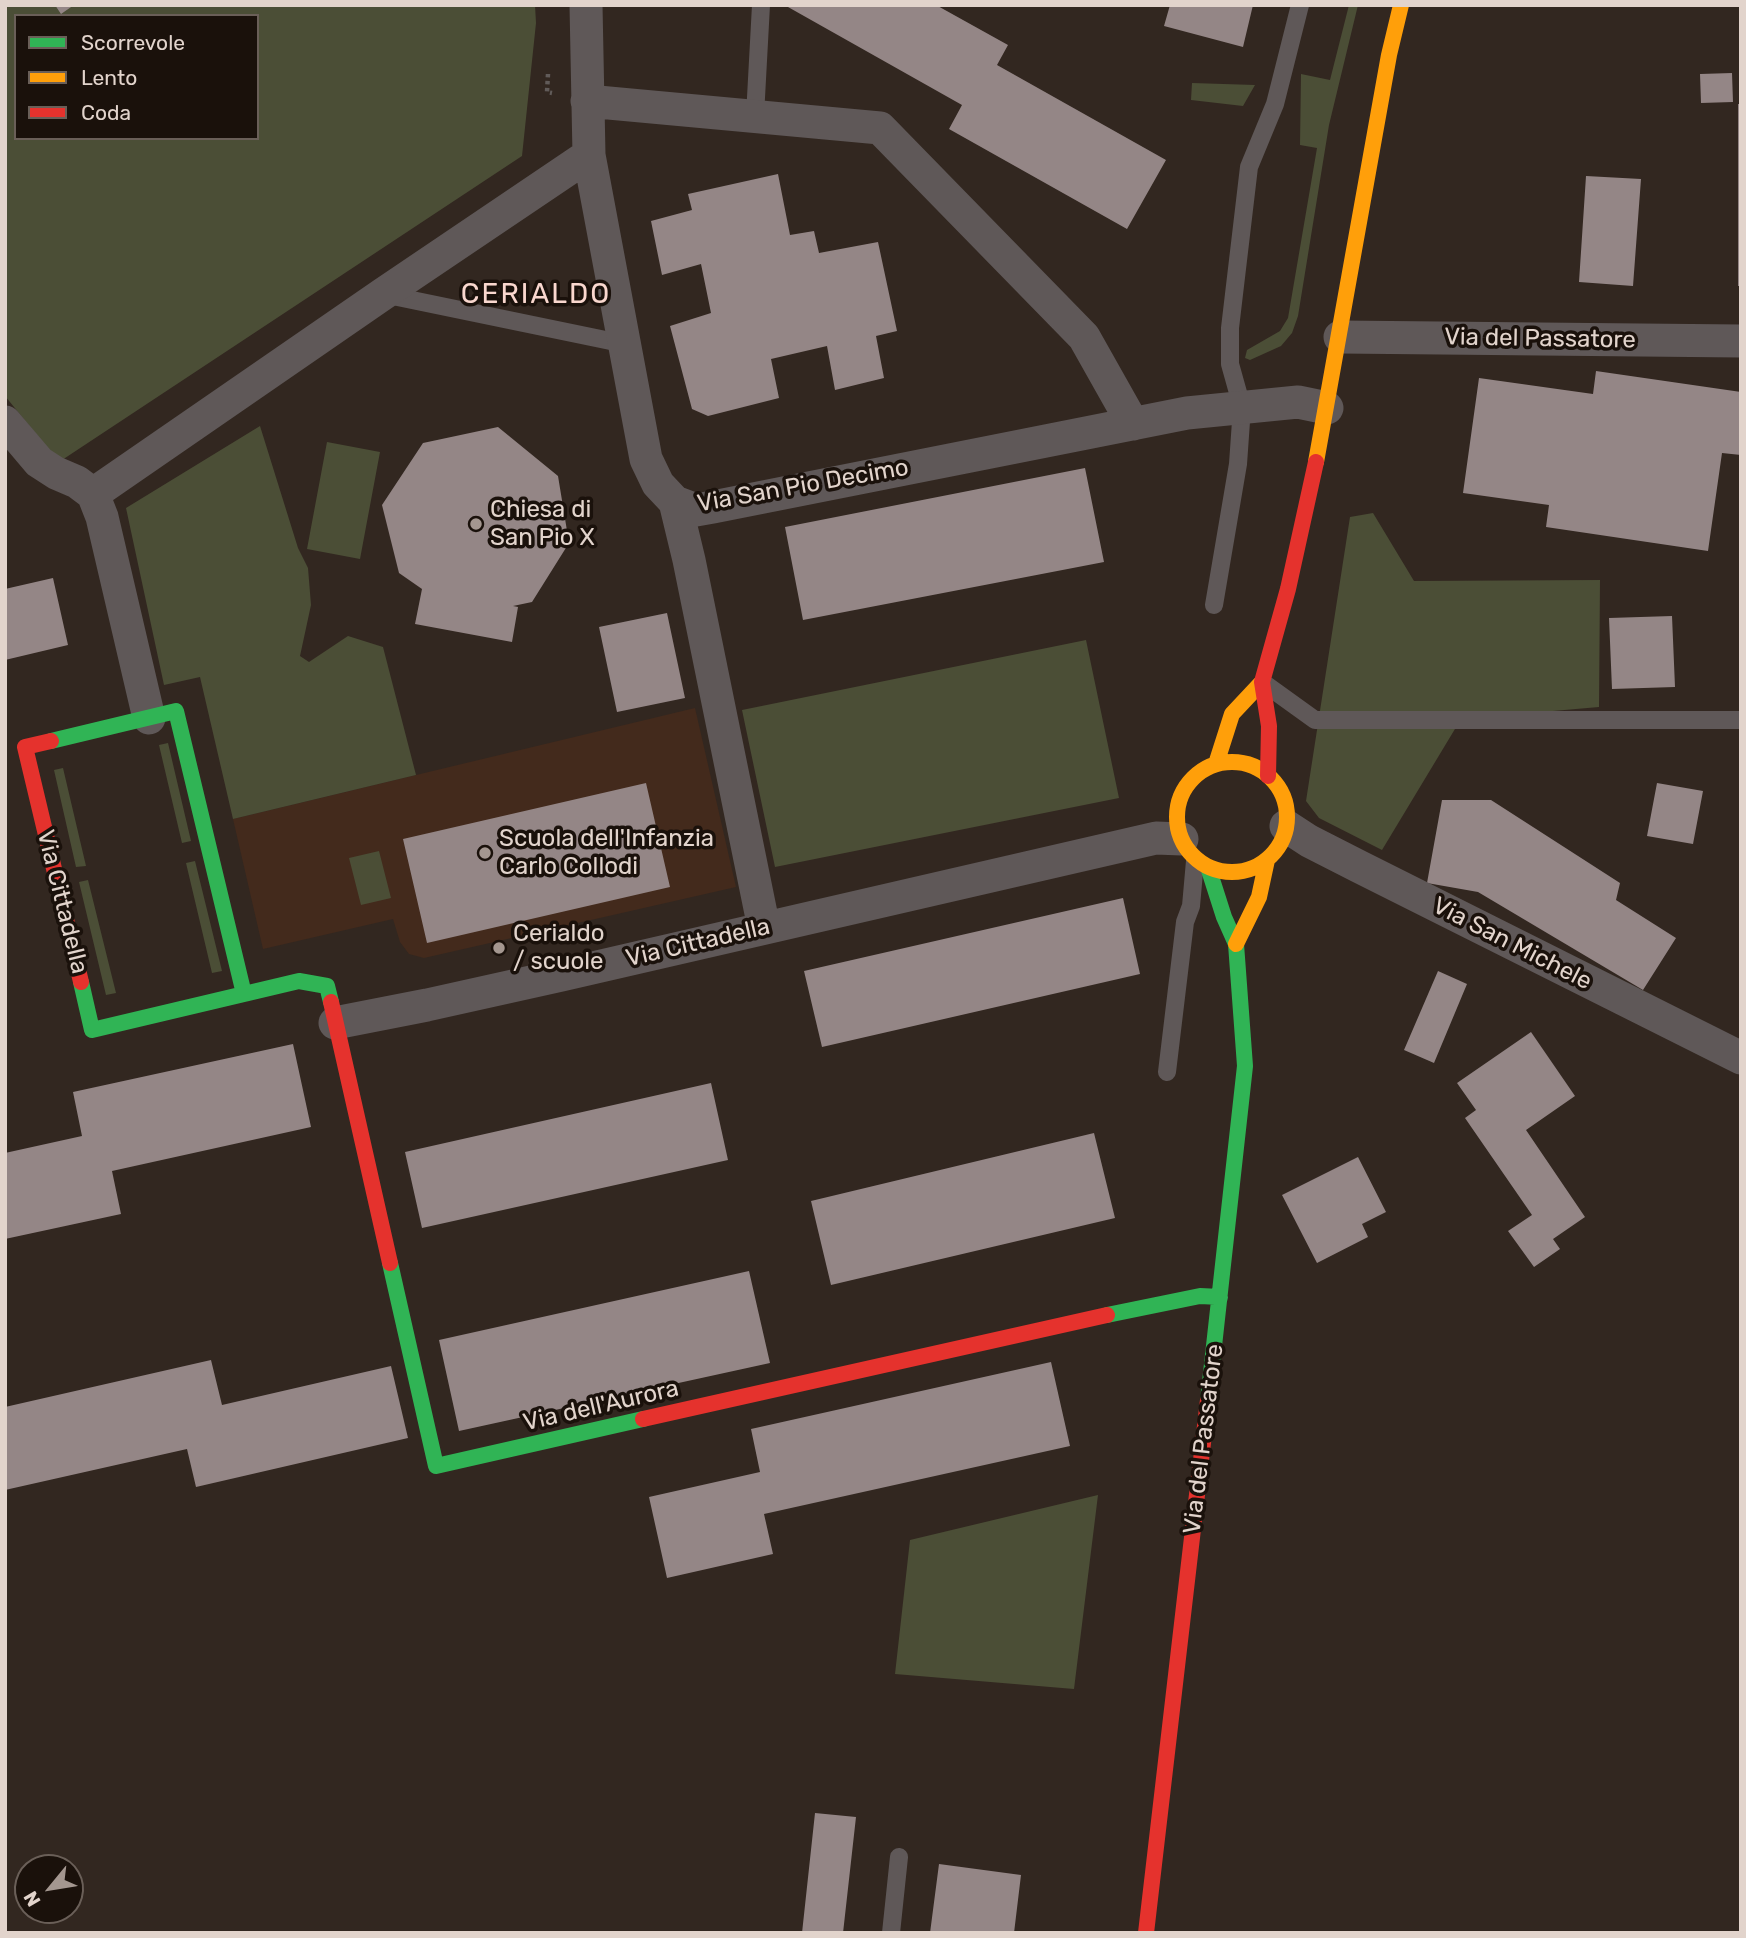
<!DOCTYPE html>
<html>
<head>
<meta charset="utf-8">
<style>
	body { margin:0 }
	#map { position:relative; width:1746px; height:1938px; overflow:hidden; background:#322720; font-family:Rubik,sans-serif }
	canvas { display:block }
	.frame { position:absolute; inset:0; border:7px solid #e2d4cc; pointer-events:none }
	.legend { position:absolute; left:14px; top:14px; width:245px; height:126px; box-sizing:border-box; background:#1a110b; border:2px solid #6a5f58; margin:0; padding:9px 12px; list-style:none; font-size:21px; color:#e2d4cc }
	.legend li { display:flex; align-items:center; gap:14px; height:35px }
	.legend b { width:35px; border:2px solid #6a5f58 }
	.north { position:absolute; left:14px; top:1854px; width:70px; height:70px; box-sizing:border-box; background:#1a110b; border:2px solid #6a5f58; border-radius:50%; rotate:240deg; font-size:19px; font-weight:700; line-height:28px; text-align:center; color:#e2d4cc }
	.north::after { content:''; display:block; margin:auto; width:24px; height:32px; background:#a49790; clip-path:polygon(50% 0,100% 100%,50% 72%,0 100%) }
</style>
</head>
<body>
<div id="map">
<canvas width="1746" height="1938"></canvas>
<div class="frame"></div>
<ul class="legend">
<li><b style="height:9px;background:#30b455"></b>Scorrevole</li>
<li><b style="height:9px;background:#ff9f0a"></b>Lento</li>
<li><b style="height:9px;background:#e5322d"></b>Coda</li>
</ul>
<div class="north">N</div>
</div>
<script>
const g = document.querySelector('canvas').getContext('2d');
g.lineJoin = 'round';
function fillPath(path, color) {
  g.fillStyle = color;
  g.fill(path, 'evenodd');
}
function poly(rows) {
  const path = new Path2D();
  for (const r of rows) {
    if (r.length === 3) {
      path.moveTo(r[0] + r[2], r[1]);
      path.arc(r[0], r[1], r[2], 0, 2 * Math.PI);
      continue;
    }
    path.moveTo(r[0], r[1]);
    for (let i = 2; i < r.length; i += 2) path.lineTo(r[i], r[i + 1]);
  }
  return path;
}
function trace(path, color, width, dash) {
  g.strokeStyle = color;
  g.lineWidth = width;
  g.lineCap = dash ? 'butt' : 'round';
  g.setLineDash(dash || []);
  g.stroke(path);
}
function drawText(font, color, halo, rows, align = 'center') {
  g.font = font + ' Rubik,sans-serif';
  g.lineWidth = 7;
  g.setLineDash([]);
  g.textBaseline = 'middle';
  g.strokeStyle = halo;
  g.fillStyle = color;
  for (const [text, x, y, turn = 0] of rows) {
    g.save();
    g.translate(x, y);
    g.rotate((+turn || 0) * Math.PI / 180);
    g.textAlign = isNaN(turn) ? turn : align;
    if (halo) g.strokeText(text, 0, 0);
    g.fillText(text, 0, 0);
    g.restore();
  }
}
fillPath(poly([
	[695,708,736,887,424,958,409,954,400,942,393,919,263,949,233,819]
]), '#432a1c');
fillPath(poly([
	[5,5,535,5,536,23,522,156,59,462,5,396],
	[16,16,257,16,257,138,16,138],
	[1349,5,1358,5,1329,125,1298,316,1292,333,1281,346,1250,360,1245,358,1247,350,1280,331,1288,318,1317,148,1300,145,1301,74,1330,80],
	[1192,83,1255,85,1243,106,1191,100],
	[260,426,298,548,308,568,311,605,300,656,309,662,348,636,383,647,416,775,233,819,200,677,164,685,126,508],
	[327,442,380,452,360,559,307,549],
	[1373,513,1414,581,1600,580,1599,707,1461,719,1382,850,1319,818,1306,801,1350,517],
	[1086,640,1119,798,775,867,742,710],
	[168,743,191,841,182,843,159,745],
	[63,768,86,866,76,867,54,770],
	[379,851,391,898,361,905,349,858],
	[195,861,222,971,212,973,186,863],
	[88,880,116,993,106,995,79,882],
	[1098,1495,1074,1689,895,1674,910,1540]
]), '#4b4e36');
fillPath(poly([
	[55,5,74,5,61,14],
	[790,5,936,5,1008,45,997,65,1166,160,1127,229,949,129,962,105,788,7],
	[1170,5,1253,5,1243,47,1164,26],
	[1732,73,1733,102,1701,103,1700,74],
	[1738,104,1741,104,1741,286,1738,286],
	[778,174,790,235,814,231,819,253,878,242,897,331,876,336,884,378,835,390,827,346,771,359,779,398,708,416,692,409,670,326,711,313,701,264,662,275,651,221,692,210,688,194],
	[1586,176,1641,179,1633,286,1579,282],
	[1596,371,1741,392,1741,455,1722,453,1708,551,1546,527,1549,505,1463,493,1479,378,1593,394],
	[498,427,558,476,569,543,532,602,513,606,518,607,512,642,415,624,422,589,399,573,382,505,423,443],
	[1085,468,1104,562,803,620,785,527],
	[53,578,68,645,5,660,5,589],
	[667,613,685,698,617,712,599,627],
	[1672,616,1675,687,1612,689,1609,618],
	[646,783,670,887,427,943,403,839],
	[1657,783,1703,791,1693,844,1647,836],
	[1442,800,1491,800,1620,883,1616,900,1676,938,1643,990,1478,892,1427,883],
	[1123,898,1140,974,822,1047,804,971],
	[1438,971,1467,984,1434,1063,1404,1050],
	[1531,1032,1575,1096,1526,1130,1585,1217,1553,1239,1560,1249,1534,1267,1508,1231,1532,1215,1465,1118,1476,1110,1457,1083],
	[293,1044,311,1127,112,1171,121,1214,5,1239,5,1153,82,1136,73,1092],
	[711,1083,728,1160,422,1228,405,1152],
	[1094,1133,1115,1218,831,1285,811,1201],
	[1358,1157,1386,1212,1362,1224,1368,1237,1317,1263,1282,1195],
	[749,1271,770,1363,459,1431,439,1340],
	[211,1360,222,1405,391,1366,408,1438,196,1487,187,1449,5,1490,5,1407],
	[1051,1362,1070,1446,764,1514,773,1554,667,1578,649,1497,760,1472,751,1429],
	[815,1813,856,1817,843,1933,802,1933],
	[939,1864,1021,1875,1014,1933,930,1933]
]), '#948686');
trace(poly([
	[548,74,547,92,552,93]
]), '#615b59', 4.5, [3.5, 3.5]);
trace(poly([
	[755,116,761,5],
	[383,294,625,344],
	[1214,605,1238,464,1242,407,1230,364,1230,328,1249,167,1275,104,1300,5],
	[1265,684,1315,720,1741,720],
	[1167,1072,1185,922,1191,906,1195,861],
	[891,1933,899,1857]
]), '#5f5858', 18);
trace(poly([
	[586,5,589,155,646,459,658,484,675,502,696,510,713,507,1187,413,1298,402,1327,408],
	[587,101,880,128,1084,337,1133,424],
	[1340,337,1741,341],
	[5,422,39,462,56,473,77,482,93,494,102,517,149,718],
	[93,494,383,294,589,155],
	[675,502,689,560,764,928],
	[1286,826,1309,841,1358,866,1741,1058],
	[335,1023,427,1005,562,975,1156,838,1182,839]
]), '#5f5858', 33);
trace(poly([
	[51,741,176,711,244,994],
	[1208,867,1224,917,1236,944,1245,1066,1208,1400],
	[81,982,92,1030,299,981,327,986,331,1002],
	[390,1263,436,1466,643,1419],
	[1107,1315,1200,1296,1220,1297]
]), '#30b455', 16);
trace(poly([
	[1316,462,1389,55,1401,5],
	[1232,817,55],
	[1216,764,1232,714,1262,682],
	[1236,944,1259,897,1267,860]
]), '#ff9f0a', 16);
trace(poly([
	[51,741,25,747,81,982],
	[1268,776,1269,726,1262,682,1288,589,1316,462],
	[331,1002,390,1263],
	[643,1419,1107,1315],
	[1146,1933,1208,1400]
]), '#e5322d', 16);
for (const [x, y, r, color] of [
	[476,524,7,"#a49790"],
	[485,853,7,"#a49790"],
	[499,948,7,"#a49790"]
]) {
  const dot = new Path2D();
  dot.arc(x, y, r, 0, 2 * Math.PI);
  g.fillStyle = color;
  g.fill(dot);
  trace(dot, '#1a110b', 2.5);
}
drawText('24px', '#e2d4cc', '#1a110b', [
	["Via del Passatore",1540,339,1],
	["Via San Pio Decimo",803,486,-10],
	["Via Cittadella",62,902,76],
	["Via Cittadella",698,943,-13],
	["Via San Michele",1512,944,27],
	["Via dell'Aurora",601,1406,-13],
	["Via del Passatore",1204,1439,-83]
]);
drawText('24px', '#e2d4cc', '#1a110b', [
	["Chiesa di",490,510],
	["San Pio X",490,538],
	["Scuola dell'Infanzia",499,839],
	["Carlo Collodi",499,867],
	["Cerialdo",513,934],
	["/ scuole",513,962]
], 'left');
g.letterSpacing = '2px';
drawText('28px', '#f9d7ce', '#1a110b', [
	["CERIALDO",536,295]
]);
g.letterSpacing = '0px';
</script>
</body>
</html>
